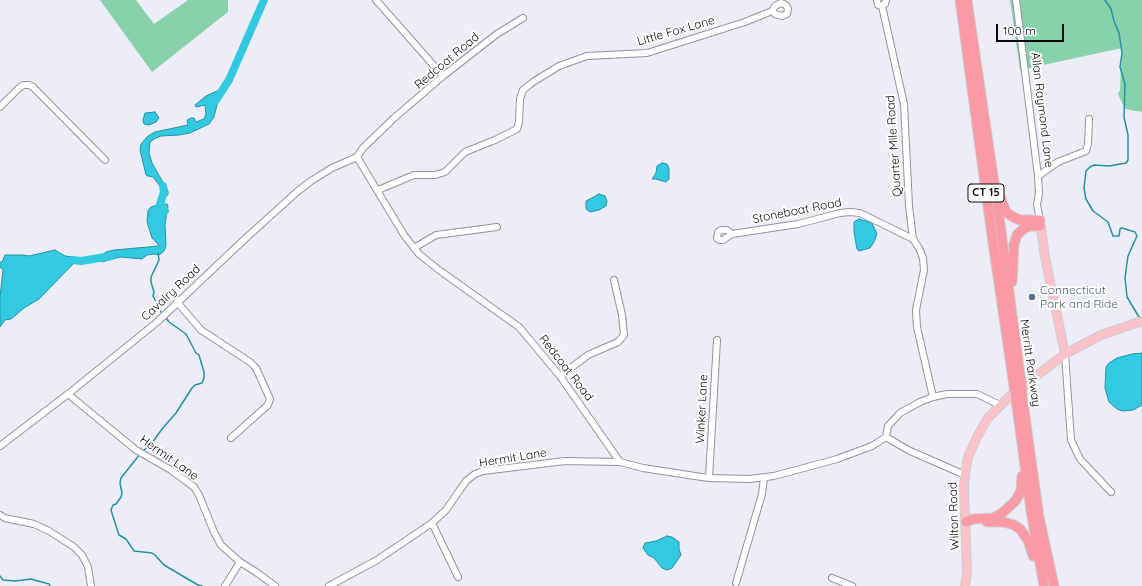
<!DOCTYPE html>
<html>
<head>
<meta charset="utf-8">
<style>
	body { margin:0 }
	#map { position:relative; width:1142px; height:586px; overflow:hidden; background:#ededfa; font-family:Quicksand,sans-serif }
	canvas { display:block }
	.scale { position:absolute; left:996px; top:24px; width:68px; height:18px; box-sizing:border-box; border:2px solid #0b0b0f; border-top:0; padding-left:5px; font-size:12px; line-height:14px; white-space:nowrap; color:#0b0b0f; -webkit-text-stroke:3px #fff; paint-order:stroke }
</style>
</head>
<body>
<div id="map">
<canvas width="1142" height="586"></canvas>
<div class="scale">100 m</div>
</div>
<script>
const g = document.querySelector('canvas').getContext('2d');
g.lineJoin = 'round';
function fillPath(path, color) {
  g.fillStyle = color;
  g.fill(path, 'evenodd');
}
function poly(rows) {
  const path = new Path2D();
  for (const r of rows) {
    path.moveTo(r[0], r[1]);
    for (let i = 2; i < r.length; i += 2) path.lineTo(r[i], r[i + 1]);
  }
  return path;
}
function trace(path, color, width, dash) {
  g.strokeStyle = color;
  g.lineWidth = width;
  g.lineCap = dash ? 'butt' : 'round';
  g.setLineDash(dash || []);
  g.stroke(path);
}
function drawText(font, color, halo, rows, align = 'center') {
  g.font = font + ' Quicksand,sans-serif';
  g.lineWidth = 4;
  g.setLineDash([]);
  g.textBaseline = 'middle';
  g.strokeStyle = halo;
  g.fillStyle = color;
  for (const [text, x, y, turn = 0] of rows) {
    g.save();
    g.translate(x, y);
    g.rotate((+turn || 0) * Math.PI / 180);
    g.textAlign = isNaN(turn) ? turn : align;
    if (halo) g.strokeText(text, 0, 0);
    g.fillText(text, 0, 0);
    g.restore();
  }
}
fillPath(poly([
	[100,0,136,0,154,24,188,0,228,0,228,12,152,72],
	[1010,0,1142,0,1142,112,1125,109,1118,94,1120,90,1122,48,1020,70]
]), '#88d2ab');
const water = poly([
	[219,90,222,94,218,101,214,117,209,124,190,133,179,135,161,136,154,139,150,142,149,153,152,163,168,191,168,195,164,196,160,186,153,177,148,176,146,175,140,150,141,144,148,136,155,132,188,125,187,120,191,118,194,118,196,122,204,119,206,114,205,105,196,107,195,105,206,96,219,90],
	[155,112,159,118,156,122,149,125,144,124,143,120,145,113,155,112],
	[662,163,667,164,669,168,669,179,666,182,656,179,652,179,656,173,657,166,662,163],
	[599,194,605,196,607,201,606,206,599,210,590,212,586,209,586,201,599,194],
	[160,204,167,204,168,206,165,224,166,245,165,249,163,252,159,255,154,254,147,255,142,259,120,257,102,262,102,255,106,252,114,250,159,246,157,243,152,238,147,222,148,211,151,207,160,204],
	[859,219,872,223,877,234,874,242,870,248,859,251,857,249,854,232,854,222,859,219],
	[55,250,65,256,72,257,75,262,39,299,24,308,11,319,5,320,0,327,0,297,3,270,0,267,0,262,2,262,5,255,23,255,29,256,55,250],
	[1142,353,1142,405,1133,410,1123,411,1117,409,1109,402,1105,388,1106,367,1109,363,1117,358,1132,354,1142,353],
	[667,536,672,537,679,542,679,549,681,555,672,568,667,570,662,568,654,558,648,555,643,548,645,543,656,541,667,536]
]);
fillPath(water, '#32cae1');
trace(water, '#2691a2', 1);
trace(poly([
	[1105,0,1111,9,1114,21,1119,33,1122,53,1120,67,1125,84,1124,117,1128,135,1128,160,1126,163,1109,166,1094,165,1090,167,1086,171,1084,188,1086,199,1093,211,1108,222,1113,236,1119,236,1120,229,1122,228,1135,232,1137,236,1128,256,1125,278,1127,297,1139,317],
	[158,253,159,260,151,277,151,282,154,292,153,296,161,312],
	[143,451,152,443,162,429,176,413,192,388,195,385,202,383,204,378,204,372,199,355,196,353,186,334,169,322,166,318],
	[140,454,121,478,120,483,122,493,121,497,116,504,113,505,111,510,118,532,119,535,126,539,134,551,152,553,155,555,164,565,198,585,202,586],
	[0,576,3,580,15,581,31,579,49,584,50,586]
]), '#2691a2', 1.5);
trace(poly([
	[216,100,229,80,264,0],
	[163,186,164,192,160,204,165,211,164,212],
	[72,260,81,261,112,256]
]), '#32cae1', 8);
const minor = poly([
	[376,0,443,76],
	[877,0,878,5,881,6,885,4,886,0],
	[1016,0,1038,176,1039,193,1037,205,1040,220],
	[882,6,904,104,909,206,913,239],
	[0,107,19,88,23,85,29,85,33,87,105,160],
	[357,157,404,235,419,254,439,270,519,327,560,376,620,462],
	[357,157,363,148,393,119,443,76,497,34,523,18],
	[1038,176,1058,162,1086,151,1088,144,1089,119],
	[378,190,414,175,435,175,445,172,465,152,495,140,517,129,519,122,520,99,523,90,533,82,559,66,587,56,647,53,745,22,772,11,775,6,781,3,786,5,788,9,787,14,782,16,775,14,772,11],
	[732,234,727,230,721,230,718,232,717,238,719,240,723,240,732,234,798,224,840,213,850,212,860,213,913,239,919,248,923,258,924,270,916,310,917,327,933,397],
	[414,248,436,235,497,227],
	[177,302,201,330,250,362,256,368,270,399,268,405,231,438],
	[1065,354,1071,440,1080,459,1111,492],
	[560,376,588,355,618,342,624,335,622,315,614,280],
	[68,394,136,450,171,470,194,487,199,495,214,532,221,545,240,562,256,572,275,586],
	[886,437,888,426,900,413,920,402,933,397,947,394,977,394,1000,405],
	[886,437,908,450,965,475],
	[0,446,68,394,156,323,247,237,298,191,311,181,332,168,357,157],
	[709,478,717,340],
	[0,515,5,518,34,524,49,531,74,547,82,555,88,567,91,586],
	[432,523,458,577],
	[832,578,852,586],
	[736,583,762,494,764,478],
	[225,586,240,562],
	[329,586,377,560,432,523,446,510,466,481,475,474,483,471,565,461,620,462,643,468,695,476,709,478,749,479,774,476,837,459,872,446,886,437]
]);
const major = poly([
	[1040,221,1045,257,1065,354],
	[965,586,967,572,964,487,965,475,968,457,977,437,988,418,1010,396,1065,354,1101,335,1142,321]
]);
const highway = poly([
	[960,0,992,236,1014,386],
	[967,0,1000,223,1021,383],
	[1000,196,1006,212,1013,217,1020,220,1040,220],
	[1012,282,1014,244,1017,235,1023,229,1030,226,1040,226],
	[1022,395,1039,517,1054,586],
	[1016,400,1031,511,1044,586],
	[966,522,973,519,993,518,1001,514,1009,507,1016,500,1021,491,1022,476],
	[987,522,1004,522,1014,525,1020,529,1028,540,1033,556]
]);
trace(minor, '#92939e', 8);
trace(major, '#cececf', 10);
trace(highway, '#cececf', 11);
trace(minor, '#fff', 6);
trace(major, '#fbc2c9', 8);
trace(highway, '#f99aa5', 9);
const highwayBridge = poly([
	[1021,383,1022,395],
	[1014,386,1016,400]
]);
trace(highwayBridge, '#cececf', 11, []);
trace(highwayBridge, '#f99aa5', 9);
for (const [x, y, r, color] of [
	[1032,297,4,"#5c6f8a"]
]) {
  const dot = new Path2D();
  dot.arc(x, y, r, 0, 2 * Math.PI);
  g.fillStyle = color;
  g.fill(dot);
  trace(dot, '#fff', 1.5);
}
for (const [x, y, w] of [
	[986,193,36]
]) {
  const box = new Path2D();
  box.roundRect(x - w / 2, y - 9, w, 18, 3);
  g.fillStyle = '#fff';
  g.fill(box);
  trace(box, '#0b0b0f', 1);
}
drawText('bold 11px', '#0b0b0f', null, [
	["CT 15",986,193]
]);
drawText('12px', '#0b0b0f', '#fff', [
	["Little Fox Lane",676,31,-16],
	["Redcoat Road",447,61,-40],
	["Allan Raymond Lane",1042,110,83],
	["Quarter Mile Road",894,146,-94],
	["Stoneboat Road",797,211,-11],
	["Cavalry Road",171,293,-43],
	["Merritt Parkway",1030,363,82],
	["Redcoat Road",566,368,52],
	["Winker Lane",702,409,-87],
	["Hermit Lane",169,458,35],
	["Hermit Lane",513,458,-9],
	["Wilton Road",954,516,-92]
]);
drawText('12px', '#4e5e75', '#fff', [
	["Connecticut",1040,290],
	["Park and Ride",1040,304]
], 'left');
</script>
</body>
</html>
